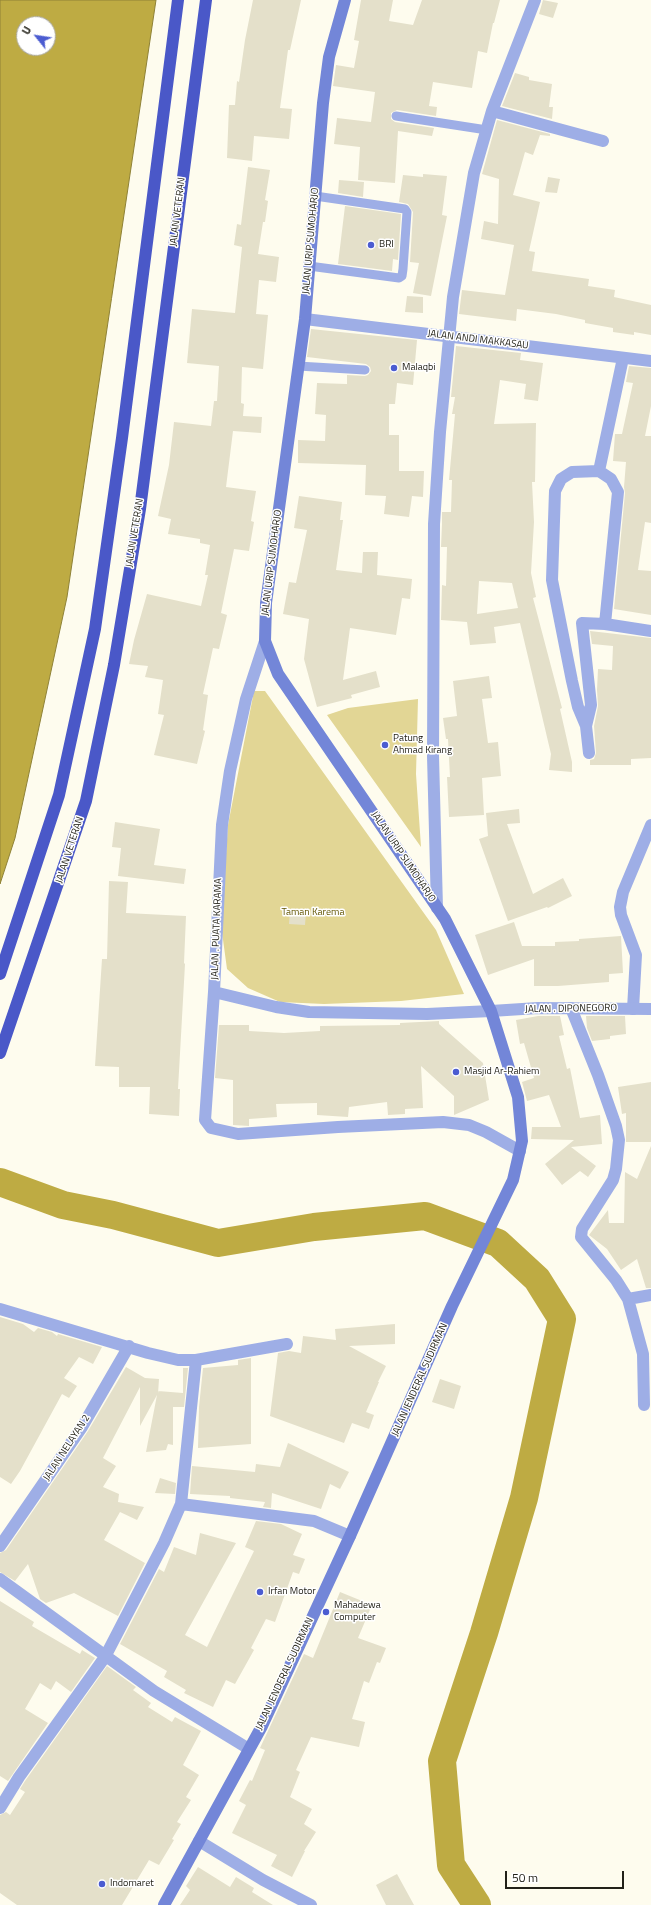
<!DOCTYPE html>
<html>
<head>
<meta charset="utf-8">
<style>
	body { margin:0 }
	#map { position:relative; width:651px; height:1905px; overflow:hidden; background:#fefcee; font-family:"Titillium Web",sans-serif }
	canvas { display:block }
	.north { position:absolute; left:16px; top:16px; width:40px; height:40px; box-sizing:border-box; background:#fff; border:1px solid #a7a6a3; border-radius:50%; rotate:300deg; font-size:11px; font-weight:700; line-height:16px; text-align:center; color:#222118 }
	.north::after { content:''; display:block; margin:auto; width:14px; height:18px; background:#4b5cd1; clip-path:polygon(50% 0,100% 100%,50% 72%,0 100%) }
	.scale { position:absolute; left:505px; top:1871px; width:119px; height:18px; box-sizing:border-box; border:2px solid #222118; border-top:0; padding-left:5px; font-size:12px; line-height:14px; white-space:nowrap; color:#222118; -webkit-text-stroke:3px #fff; paint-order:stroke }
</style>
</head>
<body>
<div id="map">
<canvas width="651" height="1905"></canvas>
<div class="north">U</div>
<div class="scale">50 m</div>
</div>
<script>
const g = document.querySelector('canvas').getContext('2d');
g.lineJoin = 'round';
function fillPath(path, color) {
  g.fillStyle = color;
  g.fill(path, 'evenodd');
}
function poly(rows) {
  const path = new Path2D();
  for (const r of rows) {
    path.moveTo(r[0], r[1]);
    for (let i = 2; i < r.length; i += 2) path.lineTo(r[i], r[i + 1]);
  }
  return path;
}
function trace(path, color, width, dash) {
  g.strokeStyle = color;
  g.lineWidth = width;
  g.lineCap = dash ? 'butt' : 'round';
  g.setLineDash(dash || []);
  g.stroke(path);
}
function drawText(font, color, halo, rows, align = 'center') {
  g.font = font + ' "Titillium Web",sans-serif';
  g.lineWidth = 3;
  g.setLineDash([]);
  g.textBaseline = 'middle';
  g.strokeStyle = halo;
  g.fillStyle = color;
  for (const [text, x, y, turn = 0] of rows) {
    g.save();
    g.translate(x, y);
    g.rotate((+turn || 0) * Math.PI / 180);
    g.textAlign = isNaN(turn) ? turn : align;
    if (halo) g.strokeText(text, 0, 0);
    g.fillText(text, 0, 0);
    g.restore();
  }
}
fillPath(poly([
	[254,691,265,691,436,930,464,994,401,1001,324,1004,280,1002,248,988,227,969,221,925,228,825],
	[418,699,416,774,421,847,327,715,348,708]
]), '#e2d695');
const water = poly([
	[0,0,156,0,67,597,15,838,0,884,0,0],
	[24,24,48,24,48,48,24,48,24,24]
]);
fillPath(water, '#beab43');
trace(water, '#8f8236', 1);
trace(poly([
	[0,1182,63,1205,113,1215,218,1243,314,1227,425,1216,498,1243,537,1279,562,1319,524,1498,484,1633,442,1761,451,1865,477,1905]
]), '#beab43', 28);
fillPath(poly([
	[253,0,301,0,290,50,288,50,280,108,292,109,289,139,254,136,252,161,227,158,229,105,235,105,237,81,239,82,245,40],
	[361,0,393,0,389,21,413,25,422,0,500,0,494,23,493,23,487,53,478,51,472,88,433,82,429,106,437,107,436,116,397,110,391,113,391,119,395,122,434,128,432,136,398,131,395,183,358,180,360,147,334,144,337,118,371,122,375,92,333,86,336,65,354,68,359,41,354,40],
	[543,0,558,3,553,18,539,14],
	[515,73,529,77,529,80,552,84,549,107,553,107,552,119,502,106],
	[497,120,550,134,550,136,540,135,533,155,525,152,513,195,540,202,529,251,535,252,532,271,589,279,588,286,615,290,614,297,651,305,651,335,634,332,634,335,613,332,613,328,585,323,585,320,556,314,517,309,516,321,459,314,462,290,505,295,514,245,481,239,484,221,498,224,499,179,482,174],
	[248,167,270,170,265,200,268,201,265,222,263,222,258,254,279,257,276,282,259,280,256,314,268,315,263,369,242,367,241,403,244,404,243,416,262,417,261,433,233,431,226,487,256,491,251,521,254,522,249,551,234,549,221,613,227,615,219,649,213,648,203,694,208,695,203,730,205,731,197,764,154,755,164,715,158,714,163,680,145,677,148,666,129,664,134,640,147,594,201,606,208,575,205,575,210,545,200,543,200,539,168,534,171,519,158,516,169,465,174,422,211,426,214,401,217,401,219,366,187,363,192,309,235,313,242,247,234,245,237,224,241,225],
	[423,174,447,176,442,215,447,216,431,296,413,293,419,263,410,262,413,212,408,204,399,202,403,175,423,177],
	[548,177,560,179,557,193,545,192],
	[339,180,364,182,363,197,338,193],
	[345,206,401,214,398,260,393,259,392,271,338,264],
	[407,296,423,297,423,313,405,312],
	[311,329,417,340,413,385,397,383,395,404,389,404,389,435,399,435,399,471,424,471,423,497,412,496,409,517,384,514,386,496,365,495,366,465,298,463,298,440,325,441,326,415,315,414,317,383,347,384,347,375,365,376,368,375,371,371,370,367,366,364,307,357],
	[456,346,521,353,520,360,543,363,538,401,524,399,526,384,500,380,494,424,536,423,535,482,532,482,534,522,531,573,536,597,533,598,562,708,560,709,572,762,572,772,549,770,551,754,520,623,494,627,496,643,470,645,467,622,441,620,442,585,446,586,447,547,441,547,442,524,442,512,451,512,452,480,449,480,455,414,452,414,455,397,451,397],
	[479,581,512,583,518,608,477,614],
	[629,366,651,368,651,406,645,436,651,436,651,523,645,522,638,570,651,571,651,615,614,609,625,493,624,487,626,462,613,461,615,434,622,434,633,383,626,382],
	[299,496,342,502,340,520,343,520,336,570,362,573,363,552,378,552,377,575,412,579,410,599,402,598,396,635,350,628,343,680,376,671,380,687,351,695,352,698,317,707,304,659,309,619,283,614,289,582,296,583,307,530,294,528],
	[590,631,651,638,651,758,631,759,631,765,590,765,590,760,594,759,596,753,594,726,598,706,597,690,598,669,612,670,613,646,592,644],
	[489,676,492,698,482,699,488,743,498,742,501,776,482,778,484,815,449,817,447,777,450,777,448,739,446,739,443,718,457,716,453,681],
	[519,809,520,823,507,824,533,894,563,878,572,896,548,908,547,907,508,921,479,839,488,836,486,813],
	[115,822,160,829,154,865,186,869,184,884,118,876,121,848,112,847],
	[109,881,128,882,126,913,186,916,184,963,185,964,178,1089,180,1089,179,1116,149,1114,150,1087,119,1087,119,1067,95,1066,102,959,107,959],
	[290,911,306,912,305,925,289,924],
	[514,922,522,946,555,946,555,942,579,941,579,939,621,936,623,973,609,974,609,982,558,986,534,986,534,959,488,975,475,935],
	[538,1016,560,1016,564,1035,559,1036,567,1069,570,1068,580,1118,600,1115,602,1144,571,1147,596,1166,588,1177,580,1171,562,1185,545,1164,574,1140,531,1139,532,1127,561,1127,549,1095,527,1101,522,1082,534,1078,524,1043,520,1044,516,1020],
	[586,1016,625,1016,626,1034,610,1036,610,1039,592,1041,587,1028],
	[439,1021,439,1024,483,1063,489,1100,454,1115,454,1096,421,1066,423,1108,405,1109,405,1114,388,1115,387,1102,349,1107,348,1117,317,1115,317,1103,276,1104,277,1117,249,1119,249,1126,233,1125,233,1080,215,1078,219,1025,249,1025,249,1031,284,1033,320,1031,320,1026,400,1025,400,1023],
	[651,1082,651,1142,626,1142,626,1113,622,1114,618,1087],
	[651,1146,651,1288,646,1288,637,1259,621,1270,607,1249,589,1235,608,1210,609,1223,624,1223,625,1172,637,1179],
	[0,1317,23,1324,34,1332,38,1328,52,1332,57,1336,58,1334,102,1347,93,1364,79,1357,64,1378,77,1386,69,1398,62,1394,20,1471,11,1484,0,1477],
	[395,1324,395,1344,349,1346,386,1366,378,1382,379,1382,366,1412,374,1415,369,1429,352,1423,344,1443,270,1416,278,1353,289,1351,301,1353,303,1336,336,1340,335,1329],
	[251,1358,251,1444,198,1448,199,1407,203,1368,238,1365,238,1360],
	[126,1367,145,1378,159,1379,158,1394,158,1391,183,1393,183,1368,188,1368,184,1407,173,1407,173,1445,168,1444,166,1450,146,1452,157,1395,140,1426,140,1387,103,1458,116,1466,103,1487,119,1494,118,1502,144,1507,137,1520,120,1512,104,1540,145,1563,118,1616,74,1593,46,1603,40,1599,28,1564,15,1581,0,1572,0,1553,6,1550,88,1431],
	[440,1379,461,1386,454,1409,432,1402],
	[288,1443,349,1472,340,1489,330,1484,321,1509,272,1493,271,1508,263,1507,265,1502,230,1498,230,1496,190,1494,192,1466,255,1472,256,1464,280,1467],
	[160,1478,176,1483,175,1494,155,1493],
	[256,1521,281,1524,302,1534,293,1555,305,1559,299,1574,293,1572,275,1622,266,1619,251,1648,254,1650,235,1684,226,1680,213,1707,184,1693,186,1690,164,1677,167,1671,120,1644,159,1569,164,1572,174,1547,196,1555,200,1533,236,1543,185,1635,207,1647,254,1551,245,1547],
	[340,1592,372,1605,358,1638,386,1648,380,1663,377,1662,369,1683,364,1681,352,1719,365,1722,359,1747,311,1737,296,1770,300,1772,290,1797,312,1809,304,1824,316,1832,304,1851,305,1851,292,1877,271,1866,277,1855,232,1833,246,1805,239,1801,250,1780,252,1781,265,1750,260,1748,304,1654,313,1658],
	[0,1601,34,1622,32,1626,80,1654,82,1650,95,1658,71,1692,56,1681,51,1690,40,1683,25,1709,48,1723,8,1781,0,1776],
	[107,1666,136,1687,133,1690,151,1703,148,1707,172,1722,175,1717,201,1731,183,1765,199,1775,186,1797,191,1800,177,1822,181,1824,172,1839,174,1840,159,1865,149,1860,122,1905,17,1905,0,1893,0,1815,6,1812,10,1815,25,1792,20,1789,25,1781],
	[198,1867,230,1887,236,1877,254,1888,252,1892,273,1905,180,1905,190,1890,186,1886],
	[397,1874,414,1905,386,1905,376,1885]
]), '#e4e0ca');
trace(poly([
	[396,116,487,130],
	[309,266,399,278,402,276,403,269,407,212,405,209,315,196],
	[298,366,365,370]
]), '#9eaee6', 9);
trace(poly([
	[492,111,603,141],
	[599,471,611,479,618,492,605,624],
	[265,641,246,699,230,771,222,825,214,992,276,1007,309,1012,427,1014,491,1011],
	[586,726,578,707,572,681,552,580,555,491,561,479,572,472,599,471,623,358],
	[589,753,586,726,591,705,582,623,605,624,651,631],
	[437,908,433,756,434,524,440,432,453,297,474,173,492,111,535,0],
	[214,992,205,1120,211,1128,238,1134,338,1127,443,1122,469,1125,486,1132,520,1151],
	[571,1008,598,1075,616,1126,619,1140,616,1169,613,1180,582,1229,581,1237,616,1280,628,1299,643,1354,644,1405],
	[633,1009,636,955,621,915,620,907,623,892,651,825],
	[628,1299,651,1295],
	[0,1309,148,1353,178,1360,196,1360,287,1344],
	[181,1504,314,1521,350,1536],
	[0,1546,82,1427,129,1346],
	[0,1579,154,1691,249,1749],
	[0,1808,19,1777,105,1657,164,1543,181,1504,196,1360],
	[199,1841,263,1880,311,1905]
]), '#9eaee6', 12);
trace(poly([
	[305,319,651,361],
	[491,1011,538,1008,651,1009]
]), '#9eaee6', 12);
trace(poly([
	[164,1905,262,1726,350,1536,452,1306,513,1180,522,1141,518,1097,491,1011,445,919,278,674,265,641,266,603,305,319,323,103,329,57,345,0]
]), '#7386d8', 12);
trace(poly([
	[0,974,59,795,95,629,122,438,178,0],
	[0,1053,86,801,114,665,140,509,206,0]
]), '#4a58c8', 12);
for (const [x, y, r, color] of [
	[371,245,4,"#4b5cd1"],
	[394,368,4,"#4b5cd1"],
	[385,745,4,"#4b5cd1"],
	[456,1072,4,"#4b5cd1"],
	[260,1592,4,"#4b5cd1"],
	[326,1612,4,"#4b5cd1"],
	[102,1884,4,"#4b5cd1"]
]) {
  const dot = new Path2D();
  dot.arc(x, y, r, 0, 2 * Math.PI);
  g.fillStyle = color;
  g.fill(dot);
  trace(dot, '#fff', 1.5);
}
drawText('10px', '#222118', '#fff', [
	["JALAN VETERAN",178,212,-83],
	["JALAN URIP SUMOHARJO",311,241,-85],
	["JALAN ANDI MAKKASAU",478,340,7],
	["JALAN VETERAN",135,533,-81],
	["JALAN URIP SUMOHARJO",272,563,-83],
	["JALAN VETERAN",70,850,-72],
	["JALAN URIP SUMOHARJO",403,857,56],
	["JALAN . PUATA KARAMA",217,929,-88],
	["JALAN . DIPONEGORO",571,1009,-1],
	["JALAN JENDERAL SUDIRMAN",420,1380,-66],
	["JALAN NELAYAN 2",67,1448,-57],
	["JALAN JENDERAL SUDIRMAN",285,1674,-65]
]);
drawText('10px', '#222118', '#fff', [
	["BRI",379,245],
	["Malaqbi",402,368],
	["Patung",393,739],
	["Ahmad Kirang",393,751],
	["Masjid Ar-Rahiem",464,1072],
	["Irfan Motor",268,1592],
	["Mahadewa",334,1606],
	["Computer",334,1618],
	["Indomaret",110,1884]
], 'left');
drawText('10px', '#615400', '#fff', [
	["Taman Karema",313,913]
]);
</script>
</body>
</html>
